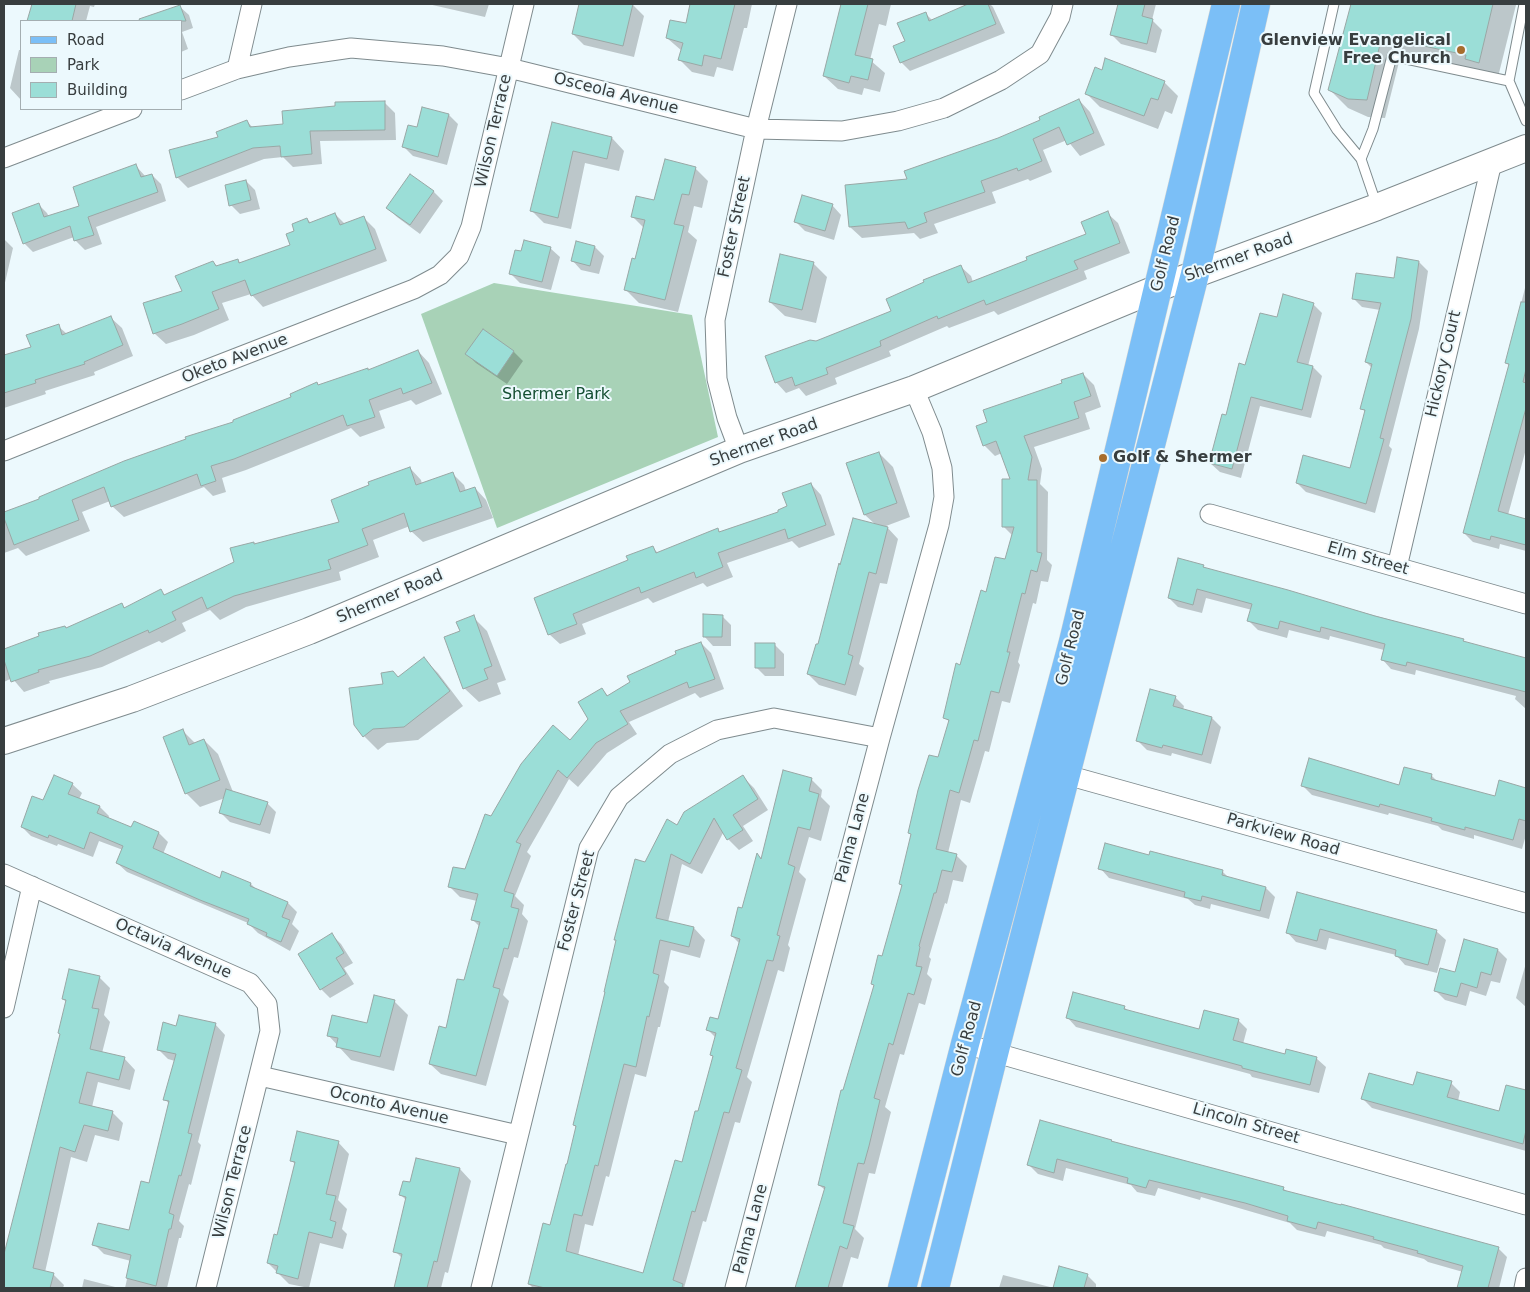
<!DOCTYPE html>
<html>
<head>
<meta charset="utf-8">
<style>
	body { margin:0 }
	#map { position:relative; width:1530px; height:1292px; overflow:hidden; background:#ecf9fd; font-family:"DejaVu Sans",sans-serif }
	canvas { display:block }
	.frame { position:absolute; inset:0; border:5px solid #383e3f; pointer-events:none }
	.legend { position:absolute; left:20px; top:20px; width:162px; height:90px; box-sizing:border-box; background:#ecf9fd; border:1px solid #a4aeb1; margin:0; padding:6px 9px; list-style:none; font-size:15px; color:#383e3f }
	.legend li { display:flex; align-items:center; gap:10px; height:25px }
	.legend b { width:25px; border:1px solid #a4aeb1 }
</style>
</head>
<body>
<div id="map">
<canvas width="1530" height="1292"></canvas>
<div class="frame"></div>
<ul class="legend">
<li><b style="height:6px;background:#7bbff7"></b>Road</li>
<li><b style="height:14px;background:#a8d2b7"></b>Park</li>
<li><b style="height:14px;background:#9bded7"></b>Building</li>
</ul>
</div>
<script>
const g = document.querySelector('canvas').getContext('2d');
g.lineJoin = 'round';
function fillPath(path, color) {
  g.fillStyle = color;
  g.fill(path, 'evenodd');
}
function poly(rows) {
  const path = new Path2D();
  for (const r of rows) {
    path.moveTo(r[0], r[1]);
    for (let i = 2; i < r.length; i += 2) path.lineTo(r[i], r[i + 1]);
  }
  return path;
}
function trace(path, color, width, dash) {
  g.strokeStyle = color;
  g.lineWidth = width;
  g.lineCap = dash ? 'butt' : 'round';
  g.setLineDash(dash || []);
  g.stroke(path);
}
function drawText(font, color, halo, rows, align = 'center') {
  g.font = font + ' "DejaVu Sans",sans-serif';
  g.lineWidth = 4;
  g.setLineDash([]);
  g.textBaseline = 'middle';
  g.strokeStyle = halo;
  g.fillStyle = color;
  for (const [text, x, y, turn = 0] of rows) {
    g.save();
    g.translate(x, y);
    g.rotate((+turn || 0) * Math.PI / 180);
    g.textAlign = isNaN(turn) ? turn : align;
    if (halo) g.strokeText(text, 0, 0);
    g.fillText(text, 0, 0);
    g.restore();
  }
}
fillPath(poly([
	[494,283,692,315,718,437,497,528,421,314]
]), '#a8d2b7');
fillPath(poly([
	[34,4,95,4,94,7,90,6,86,21,29,21],
	[428,4,489,4,485,17],
	[580,4,633,5,644,16,634,57,584,45,573,34],
	[691,4,752,4,747,28,744,28,733,71,717,67,714,77,692,72,680,60,682,51,667,38,687,25],
	[841,4,891,4,886,26,879,24,870,60,885,73,880,92,864,88,862,95,838,89,824,76],
	[972,4,990,4,993,7,1005,33,910,71,901,62,906,42,925,13,933,21],
	[1119,4,1156,4,1152,20,1162,30,1156,53,1121,44,1112,35],
	[1352,4,1515,4,1516,5,1497,81,1400,58,1385,118,1368,117,1348,108,1329,89],
	[179,6,189,15,193,28,182,32,188,49,181,52,181,21,144,21,143,19],
	[19,50,21,50,21,100,10,88],
	[1103,71,1164,82,1178,96,1172,114,1165,111,1158,129,1100,107,1086,93],
	[1079,100,1090,112,1105,145,1080,156,1067,140,1043,150,1052,172,1030,181,1028,179,992,192,996,203,934,224,938,233,920,239,914,233,862,238,850,227,846,186,909,180,1042,121],
	[384,102,395,113,396,140,320,141,322,164,293,167,283,157,264,159,188,188,178,178,170,151,220,137,247,121,253,128,284,125],
	[449,115,458,124,447,165,413,156,404,147],
	[553,123,612,138,624,151,619,171,585,163,571,229,544,223,531,210],
	[136,166,146,177,152,175,161,184,166,201,96,227,102,244,85,250,76,241,74,237,33,252,24,243,38,204,47,213,49,217,80,206],
	[695,168,708,181,702,208,694,206,688,232,697,240,678,312,639,303,626,290,636,260,644,228,632,216,655,202],
	[410,176,434,192,443,201,420,234,397,217,388,208],
	[246,181,255,190,260,209,240,214,231,205],
	[832,205,841,215,834,240,805,231,796,222],
	[1107,213,1118,223,1130,253,1084,271,1087,279,998,315,994,311,949,328,947,326,889,351,891,356,835,378,837,384,806,396,799,388,786,393,776,382,816,342,893,312,960,266,971,276,973,282,1028,261,1087,234],
	[335,214,345,224,364,218,375,229,387,261,263,307,251,294,222,303,229,320,194,335,166,344,154,333,183,292,213,262,218,267,237,260,241,263,291,246,296,231,307,219,311,223],
	[4,239,13,248,4,287],
	[595,247,604,256,599,274,581,270,572,260],
	[550,248,560,257,551,290,520,283,510,273],
	[1419,262,1428,271,1419,329,1389,446,1392,449,1375,513,1306,492,1297,483,1351,469,1366,413,1362,408,1372,368,1366,362,1380,310,1362,307,1353,298,1395,280],
	[813,263,827,277,816,323,785,316,770,302],
	[1526,284,1526,449,1508,515,1526,520,1526,551,1500,544,1499,549,1473,542,1464,533,1510,366,1506,363],
	[1313,304,1322,313,1308,366,1313,367,1322,376,1311,418,1260,406,1241,478,1220,472,1210,463,1246,366,1278,319],
	[111,318,122,328,133,356,94,372,95,375,45,391,46,394,4,408,4,357,32,348,58,326,67,334],
	[483,330,514,352,523,361,507,384,476,363,467,354],
	[418,351,429,363,442,394,416,405,411,400,379,411,385,428,360,437,351,428,246,470,222,478,226,492,213,496,204,487,124,517,112,506,110,501,82,512,90,531,26,556,18,548,4,553,4,513,235,423,293,398,317,384,319,386,369,371],
	[1083,374,1094,385,1101,407,1085,413,1090,429,1034,447,1042,469,1040,484,1048,492,1047,560,1052,565,1048,582,1041,581,1036,604,1033,603,1018,662,1020,665,1010,703,1002,701,989,752,985,751,970,803,961,800,948,853,956,855,967,866,963,882,953,880,947,904,945,903,929,957,931,959,927,974,932,979,925,1005,919,1003,904,1055,900,1054,885,1107,891,1112,875,1174,869,1173,855,1229,864,1238,858,1259,851,1257,842,1288,798,1288,797,1287,825,1190,819,1185,903,887,900,884,950,722,945,718,986,593,1006,561,1013,536,1003,526,1011,481,1002,453,995,456,984,445,1063,383],
	[879,453,893,467,910,517,886,526,898,539,887,584,880,583,859,664,864,668,856,696,819,685,808,674,819,646,841,566,876,525,865,515,847,464],
	[410,468,421,480,422,484,452,473,464,485,466,491,475,488,486,500,493,518,423,542,411,531,410,526,373,540,379,557,339,572,341,580,246,607,220,620,210,610,182,623,186,631,162,643,159,641,102,667,49,681,50,683,24,692,12,678,4,682,4,648,5,650,65,627,67,629,122,605,125,608,161,591,165,596,235,563,253,543,255,545,340,523],
	[811,484,821,495,835,535,799,548,792,541,727,563,733,577,707,587,703,583,653,603,648,598,582,624,586,634,560,644,549,634,629,561,652,547,659,554,718,530,721,533,780,513,789,507],
	[1203,566,1207,569,1463,640,1466,643,1526,659,1526,656,1526,709,1515,699,1516,696,1416,670,1415,675,1391,669,1382,659,1384,650,1330,636,1329,640,1289,630,1287,638,1258,630,1249,621,1252,610,1206,598,1202,613,1178,607,1169,598],
	[722,616,731,625,731,646,713,646,704,636],
	[473,617,487,631,506,680,497,683,501,694,479,702,464,688,461,632],
	[701,643,711,653,724,689,700,698,695,693,629,722,637,734,607,753,578,787,569,779,527,852,531,856,515,896,524,905,522,914,528,921,518,958,514,957,503,995,509,1001,486,1086,441,1074,430,1064,447,1029,465,982,480,927,473,920,477,901,460,897,450,887,466,871,491,817,570,742,590,719,602,689,609,697],
	[774,644,784,654,784,676,765,676,756,667],
	[424,659,438,673,463,706,418,740,387,743,378,750,364,736,384,685,399,678],
	[1175,697,1184,706,1183,710,1212,718,1221,727,1211,764,1172,753,1171,756,1147,750,1138,741],
	[182,730,196,744,204,740,218,754,233,792,267,803,276,812,270,834,230,822,221,813,225,798,200,807,186,793],
	[1431,775,1438,782,1496,797,1500,782,1526,789,1526,835,1522,849,1474,835,1474,839,1442,830,1438,826,1389,813,1388,815,1312,795,1303,786,1400,786],
	[743,777,754,788,768,810,743,826,753,841,739,850,728,839,724,831,702,874,682,864,668,922,694,928,705,940,700,958,671,950,664,982,669,987,660,1027,658,1027,646,1077,635,1074,609,1177,606,1176,593,1226,585,1224,578,1256,644,1274,683,1164,714,1058,712,1055,716,1038,708,1030,719,1020,740,944,732,936,743,910,758,855,762,859,811,779,822,790,821,797,830,806,821,841,809,837,799,872,806,879,788,945,790,948,784,972,778,970,747,1077,752,1082,740,1123,735,1122,706,1222,703,1221,684,1288,533,1288,529,1284,551,1227,577,1128,574,1125,617,941,615,939,646,863,678,826],
	[72,784,82,793,79,799,100,807,109,816,108,819,132,829,134,822,159,833,168,842,163,854,220,880,251,884,257,890,288,903,297,912,292,924,299,931,290,951,258,933,248,923,127,872,117,863,123,850,99,841,93,857,58,844,57,846,31,836,22,827,44,802],
	[1150,856,1222,871,1229,878,1266,888,1275,897,1269,919,1211,904,1210,909,1195,905,1188,899,1109,878,1100,868],
	[1297,894,1436,931,1446,940,1437,973,1405,965,1396,955,1329,938,1326,950,1296,942,1287,932],
	[332,935,341,944,353,963,344,968,354,984,330,998,321,989],
	[1498,950,1507,959,1500,983,1491,981,1486,996,1470,991,1466,1006,1445,1000,1435,990,1456,974],
	[1526,963,1526,1007,1516,998],
	[99,977,110,988,104,1015,110,1022,102,1053,124,1058,135,1070,130,1090,98,1082,92,1107,112,1112,123,1123,119,1141,95,1135,87,1162,71,1157,45,1272,53,1274,64,1285,63,1288,4,1288,4,1262,16,1208,49,1085,67,1003,63,999],
	[394,1001,408,1015,394,1071,351,1060,328,1035,368,1024],
	[1124,1007,1129,1012,1200,1031,1238,1020,1247,1029,1243,1044,1286,1055,1316,1058,1326,1067,1319,1093,1252,1077,1250,1074,1076,1027,1067,1017],
	[215,1024,225,1035,198,1142,201,1145,191,1185,189,1184,179,1221,184,1226,181,1238,179,1238,167,1288,125,1288,131,1261,104,1254,94,1244,130,1232,150,1184,169,1104,165,1099,175,1061,168,1059,158,1049,177,1027],
	[1451,1083,1460,1092,1458,1101,1500,1112,1507,1086,1526,1092,1526,1151,1372,1108,1363,1099,1414,1087],
	[1111,1141,1113,1143,1283,1188,1287,1192,1498,1248,1507,1257,1499,1288,1459,1288,1463,1272,1428,1262,1424,1259,1384,1248,1381,1245,1327,1231,1325,1237,1297,1230,1290,1223,1201,1197,1200,1200,1158,1188,1155,1196,1137,1192,1131,1185,1066,1168,1063,1181,1038,1174,1029,1165],
	[338,1142,349,1154,338,1200,347,1209,342,1229,347,1234,343,1249,320,1243,309,1288,289,1284,268,1263,277,1237,295,1164,291,1160],
	[417,1159,460,1169,471,1181,448,1273,445,1272,441,1288,395,1288,402,1258,395,1251,407,1201,401,1195,411,1184],
	[1060,1268,1087,1275,1096,1284,1096,1287,1101,1288,1054,1288],
	[1003,1275,1054,1288,999,1288],
	[84,1279,119,1288,82,1288]
]), '#0003');
const building = poly([
	[32,4,76,4,72,21,27,21,32,4],
	[579,4,633,4,623,46,572,34,579,4],
	[690,4,735,4,721,59,704,55,702,66,678,60,683,43,666,38,670,20,686,23,690,4],
	[841,4,868,4,855,55,873,59,868,80,851,76,849,83,823,76,841,4],
	[968,4,988,4,996,24,900,63,893,46,905,41,897,23,926,12,929,21,968,4],
	[1118,4,1145,4,1142,16,1153,19,1147,44,1110,35,1118,4],
	[1351,4,1493,4,1479,63,1465,59,1466,55,1400,41,1398,44,1381,40,1367,100,1348,99,1328,90,1351,4],
	[180,5,186,21,140,21,139,19,180,5],
	[1105,58,1165,81,1158,100,1151,98,1144,116,1085,94,1095,67,1102,70,1105,58],
	[1079,99,1094,133,1067,145,1059,127,1033,139,1042,161,1018,171,1017,168,981,181,985,192,924,213,927,222,908,229,905,222,849,227,845,185,907,179,904,171,998,138,1040,120,1039,117,1079,99],
	[385,101,385,130,310,131,312,154,281,157,280,146,253,148,176,178,169,150,218,137,216,132,247,120,250,127,283,124,282,111,335,106,335,102,385,101],
	[422,107,449,114,438,157,402,147,408,125,417,127,422,107],
	[552,122,612,137,607,159,573,151,558,218,530,211,552,122],
	[665,159,696,167,689,195,682,194,674,224,684,226,665,300,624,290,632,258,635,259,645,220,631,217,636,196,654,200,665,159],
	[136,164,141,177,152,174,158,192,88,217,94,235,74,241,70,226,23,244,12,213,39,203,44,217,79,206,73,187,136,164],
	[410,174,434,191,410,225,386,208,410,174],
	[246,180,251,200,229,206,225,185,246,180],
	[802,195,833,204,825,231,794,222,802,195],
	[1108,211,1120,243,1074,261,1078,269,986,305,984,300,938,319,937,316,880,341,881,346,826,368,828,374,795,386,792,377,775,383,765,356,810,340,816,341,891,311,886,299,924,282,923,280,961,265,968,283,1027,260,1026,257,1086,234,1081,222,1108,211],
	[335,213,340,225,364,216,376,249,251,296,245,280,212,292,219,309,182,324,153,334,143,303,182,291,175,276,213,261,216,266,238,259,239,263,290,245,286,234,294,231,292,224,307,218,309,223,335,213],
	[524,240,551,247,542,282,509,274,515,250,521,251,524,240],
	[576,241,595,246,590,266,571,261,576,241],
	[780,254,814,262,802,310,769,302,780,254],
	[1397,257,1419,261,1411,319,1380,438,1384,439,1366,504,1296,483,1303,455,1350,468,1365,410,1360,409,1372,364,1365,362,1381,303,1352,299,1356,273,1394,278,1397,257],
	[1283,294,1314,303,1297,362,1313,366,1302,410,1251,397,1232,469,1209,463,1222,414,1226,415,1239,363,1245,365,1260,313,1277,317,1283,294],
	[1521,302,1526,302,1526,369,1523,382,1526,383,1526,408,1498,511,1526,519,1526,545,1491,536,1490,540,1463,533,1509,364,1505,363,1521,302],
	[111,316,123,345,84,362,85,364,35,380,36,383,4,393,4,355,31,347,26,335,59,324,62,335,111,316],
	[483,329,514,351,497,376,465,354,483,329],
	[418,350,432,383,403,394,401,388,369,400,375,417,347,426,343,415,234,459,211,466,216,481,201,486,197,474,111,507,104,487,72,500,79,520,14,545,4,518,4,512,39,499,39,497,124,461,186,439,185,437,233,422,233,420,291,397,290,394,317,382,318,385,368,368,368,370,418,350],
	[1083,373,1091,396,1074,402,1079,418,1024,436,1032,457,1028,480,1037,480,1037,552,1042,553,1037,572,1031,570,1025,594,1022,593,1007,652,1010,652,999,693,991,691,978,741,974,740,959,793,950,790,936,849,957,854,952,872,942,870,936,893,934,893,919,946,920,947,916,966,922,967,914,995,908,993,893,1045,889,1043,874,1098,880,1100,869,1146,864,1164,858,1163,843,1223,854,1226,847,1249,840,1246,828,1288,795,1288,825,1187,818,1185,841,1090,843,1090,874,985,871,984,878,955,882,956,902,885,899,884,911,834,908,833,918,790,929,755,938,757,949,720,943,718,952,680,956,663,960,665,981,590,986,592,995,557,1005,559,1014,527,1002,527,1002,479,1010,479,996,441,983,446,976,426,987,422,983,410,1062,383,1061,380,1083,373],
	[879,452,897,503,864,515,846,463,879,452],
	[410,467,416,485,453,472,460,492,475,487,482,507,410,532,404,513,386,520,362,529,368,545,328,560,331,569,234,596,207,609,202,597,172,612,176,620,149,633,148,630,90,656,38,670,39,672,11,682,4,660,4,649,39,636,38,633,65,626,66,628,122,603,124,608,161,589,164,595,234,562,230,548,254,542,254,544,339,522,331,500,369,485,368,482,410,467],
	[811,483,826,525,788,539,785,529,718,553,723,567,696,578,694,572,641,593,639,587,573,614,577,624,548,635,534,598,628,560,626,556,653,546,656,553,718,528,719,532,778,512,778,510,787,506,782,493,811,483],
	[853,518,888,527,876,574,869,572,848,654,853,656,845,685,807,674,816,644,818,644,839,563,840,565,853,518],
	[1178,558,1204,565,1203,567,1288,590,1375,616,1464,639,1463,641,1526,658,1526,692,1407,662,1406,666,1381,660,1385,644,1321,627,1320,632,1280,621,1278,629,1247,621,1252,604,1197,589,1193,605,1168,598,1178,558],
	[703,614,723,615,722,637,703,637,703,614],
	[474,615,492,666,484,669,488,679,463,689,444,637,460,631,456,622,474,615],
	[701,642,715,679,689,688,687,682,620,711,628,724,596,743,567,778,558,770,516,842,521,844,504,891,514,894,511,907,519,909,508,949,504,948,493,987,500,989,476,1076,429,1064,439,1026,446,1028,457,979,464,980,480,922,471,920,478,894,448,887,453,867,465,869,485,814,491,816,521,764,553,725,570,740,588,719,578,702,602,688,607,696,630,682,627,676,676,654,675,651,701,642],
	[755,643,775,643,775,668,755,668,755,643],
	[424,657,450,691,404,727,373,729,363,737,354,725,349,688,383,684,381,673,393,671,398,677,424,657],
	[1150,689,1176,696,1173,706,1212,717,1202,755,1163,745,1162,748,1136,741,1150,689],
	[183,729,189,745,204,739,220,780,185,794,163,737,183,729],
	[1309,758,1399,785,1404,767,1432,774,1431,779,1495,796,1499,780,1526,788,1526,821,1519,819,1513,840,1465,827,1465,830,1431,821,1432,818,1380,804,1379,807,1301,786,1309,758],
	[783,770,812,778,809,791,819,794,810,830,798,827,788,864,795,867,777,935,780,936,773,961,767,960,736,1068,742,1070,729,1113,724,1112,695,1212,692,1211,673,1280,683,1284,682,1288,545,1288,528,1284,543,1223,550,1225,566,1164,567,1164,576,1126,573,1125,605,992,604,992,616,940,614,940,635,859,645,862,667,819,677,825,684,812,743,775,758,799,733,815,743,830,727,840,714,818,690,864,671,854,656,918,694,927,689,947,660,940,653,973,659,975,649,1017,647,1016,636,1067,624,1064,598,1166,595,1165,582,1216,574,1214,566,1251,643,1273,675,1160,682,1162,695,1111,698,1111,713,1056,710,1055,716,1033,706,1030,710,1017,718,1019,740,939,731,936,738,907,742,908,757,853,761,859,783,770],
	[54,775,73,783,68,794,100,806,97,813,131,827,134,821,159,832,153,848,220,878,222,871,251,883,250,886,288,902,282,917,290,920,281,942,266,936,267,933,247,924,249,919,200,900,116,863,123,846,90,832,84,849,49,835,48,838,21,827,32,796,43,800,54,775],
	[226,789,268,802,260,825,219,813,226,789],
	[1105,843,1149,855,1150,851,1223,870,1222,875,1266,887,1260,911,1202,896,1201,901,1184,897,1185,892,1098,869,1105,843],
	[1297,892,1437,930,1428,965,1395,956,1396,950,1320,929,1317,941,1286,933,1297,892],
	[332,933,344,953,336,958,346,974,320,990,298,954,332,933],
	[1464,939,1498,949,1491,975,1481,972,1477,988,1461,983,1457,997,1434,991,1440,968,1455,972,1464,939],
	[69,969,100,976,92,1008,99,1009,90,1049,125,1057,119,1080,87,1072,79,1103,113,1111,108,1131,84,1125,75,1152,60,1147,33,1268,54,1273,50,1288,4,1288,4,1254,60,1034,58,1033,66,1000,62,999,69,969],
	[1073,992,1125,1006,1124,1009,1199,1029,1204,1010,1239,1019,1233,1040,1285,1054,1286,1049,1317,1057,1310,1085,1242,1068,1242,1066,1066,1018,1073,992],
	[374,995,395,1000,380,1057,336,1047,338,1038,327,1036,332,1015,367,1023,374,995],
	[179,1015,216,1023,188,1133,192,1134,181,1176,179,1175,169,1213,174,1215,171,1229,169,1229,156,1286,126,1278,131,1255,92,1245,98,1223,129,1230,141,1181,149,1183,169,1101,163,1100,176,1054,157,1050,163,1022,176,1026,179,1015],
	[1417,1072,1452,1081,1447,1097,1499,1111,1506,1085,1526,1090,1526,1130,1523,1144,1361,1099,1369,1073,1413,1085,1417,1072],
	[1040,1120,1112,1140,1111,1141,1284,1187,1283,1190,1341,1205,1341,1204,1499,1247,1488,1288,1457,1288,1463,1266,1417,1253,1418,1251,1373,1239,1374,1237,1318,1222,1316,1229,1287,1221,1288,1216,1245,1203,1149,1180,1146,1188,1127,1183,1128,1178,1057,1159,1054,1173,1027,1165,1040,1120],
	[297,1131,339,1141,326,1194,336,1196,330,1220,336,1222,332,1238,309,1232,298,1279,276,1273,278,1266,267,1263,274,1234,277,1235,295,1162,290,1161,297,1131],
	[416,1158,460,1168,437,1262,434,1261,427,1288,394,1288,402,1254,393,1252,406,1197,399,1195,403,1181,410,1182,416,1158],
	[1059,1266,1088,1274,1084,1288,1053,1288,1059,1266]
]);
fillPath(building, '#9bded7');
trace(building, '#99a7a5', 1);
const lane = poly([
	[1334,4,1314,93,1337,130,1361,159,1377,206],
	[1524,4,1509,81,1526,121],
	[1361,159,1373,129,1392,56,1509,81]
]);
const street = poly([
	[237,69,252,4],
	[181,90,237,69,289,57,351,48,443,56,509,68,756,129,842,131,898,121,944,108,1001,80,1040,54,1060,17,1063,4],
	[4,158,132,109],
	[739,450,727,418,717,379,715,320,756,129,787,4],
	[4,451,203,371,414,289,440,275,459,256,471,227,524,4],
	[1210,514,1526,604],
	[1397,567,1492,162],
	[1056,772,1526,903],
	[4,874,250,983,267,1004,270,1031,206,1288],
	[4,1008,32,886],
	[965,1044,1526,1205],
	[260,1076,518,1135],
	[481,1288,589,848,619,797,670,754,717,730,774,718,880,738],
	[735,1288,880,738,939,525,944,497,942,468,932,432,914,389],
	[1524,1288,1526,1278]
]);
const secondary = poly([
	[4,741,132,699,309,631,739,450,914,389,1158,288,1377,207,1526,148]
]);
const primary = poly([
	[902,1288,965,1044,1073,642,1226,4],
	[935,1288,997,1042,1195,274,1256,4]
]);
trace(lane, '#7f8b8e', 11);
trace(street, '#7f8b8e', 21);
trace(secondary, '#7f8b8e', 28);
trace(primary, '#d3d5d5', 29);
trace(lane, '#fff', 9);
trace(street, '#fff', 19);
trace(secondary, '#fff', 26);
trace(primary, '#7bbff7', 28);
for (const [x, y, r, color] of [
	[1461,50,5,"#a76d2d"],
	[1103,458,5,"#a76d2d"]
]) {
  const dot = new Path2D();
  dot.arc(x, y, r, 0, 2 * Math.PI);
  g.fillStyle = color;
  g.fill(dot);
  trace(dot, '#ecf9fd', 2);
}
drawText('bold 16px', '#383e3f', '#ecf9fd', [
	["Glenview Evangelical",1451,41],
	["Free Church",1451,59],
	["Golf & Shermer",1113,458,"left"]
], 'right');
drawText('16px', '#383e3f', '#ecf9fd', [
	["Osceola Avenue",616,94,14],
	["Wilson Terrace",494,131,-77],
	["Foster Street",735,227,-78],
	["Golf Road",1166,254,-76],
	["Shermer Road",1239,258,-20],
	["Oketo Avenue",235,359,-21],
	["Hickory Court",1444,364,-77],
	["Shermer Road",764,443,-20],
	["Elm Street",1368,559,16],
	["Shermer Road",390,597,-23],
	["Golf Road",1071,648,-76],
	["Parkview Road",1283,835,16],
	["Palma Lane",853,838,-75],
	["Foster Street",577,901,-75],
	["Octavia Avenue",173,949,24],
	["Golf Road",967,1039,-75],
	["Oconto Avenue",389,1106,13],
	["Lincoln Street",1246,1124,16],
	["Wilson Terrace",233,1182,-76],
	["Palma Lane",751,1229,-75]
]);
drawText('16px', '#144f32', '#ecf9fd', [
	["Shermer Park",556,395]
]);
</script>
</body>
</html>
